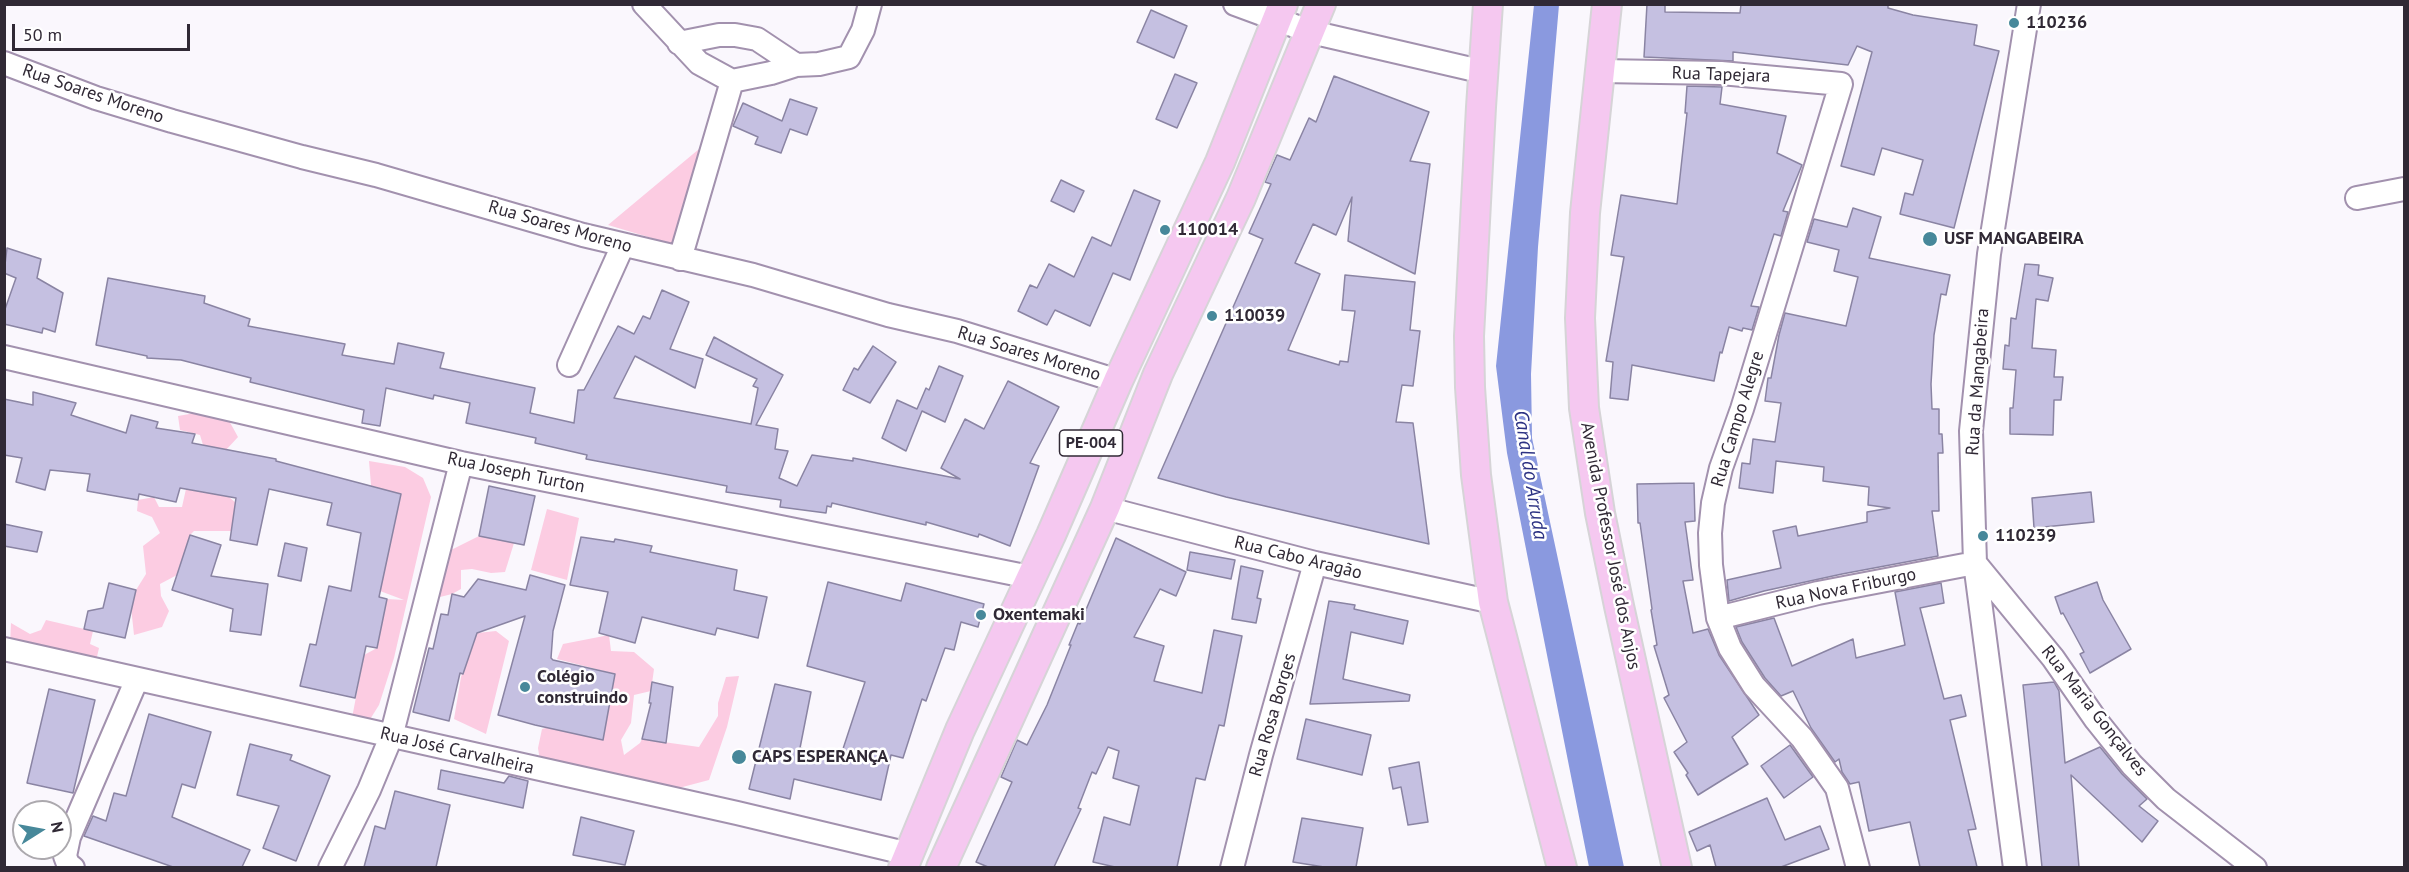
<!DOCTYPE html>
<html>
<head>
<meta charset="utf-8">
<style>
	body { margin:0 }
	#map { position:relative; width:2409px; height:872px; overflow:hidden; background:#faf7fd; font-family:"PT Sans",sans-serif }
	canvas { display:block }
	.frame { position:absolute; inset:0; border:6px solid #302935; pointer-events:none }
	.north { position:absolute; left:12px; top:800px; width:60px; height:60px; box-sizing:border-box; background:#fff; border:2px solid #aca9ae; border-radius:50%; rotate:79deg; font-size:16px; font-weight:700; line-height:24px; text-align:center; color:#302935 }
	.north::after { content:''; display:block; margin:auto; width:21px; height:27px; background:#47889a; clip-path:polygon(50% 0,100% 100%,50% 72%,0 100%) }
	.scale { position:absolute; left:12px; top:24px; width:178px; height:27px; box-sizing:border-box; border:3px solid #302935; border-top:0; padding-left:8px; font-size:18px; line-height:21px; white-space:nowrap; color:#302935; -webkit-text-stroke:4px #fff; paint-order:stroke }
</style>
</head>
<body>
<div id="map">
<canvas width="2409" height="872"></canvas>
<div class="frame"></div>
<div class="north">N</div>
<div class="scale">50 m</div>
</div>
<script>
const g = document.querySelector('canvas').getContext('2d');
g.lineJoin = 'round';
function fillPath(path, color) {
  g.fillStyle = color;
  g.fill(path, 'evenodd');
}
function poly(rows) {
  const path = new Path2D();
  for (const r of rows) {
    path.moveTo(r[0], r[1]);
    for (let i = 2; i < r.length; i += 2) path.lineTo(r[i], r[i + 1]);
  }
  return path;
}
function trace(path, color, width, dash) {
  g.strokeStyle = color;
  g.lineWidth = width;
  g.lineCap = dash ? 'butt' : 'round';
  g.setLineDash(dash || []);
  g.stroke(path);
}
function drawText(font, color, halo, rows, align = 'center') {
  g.font = font + ' "PT Sans",sans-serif';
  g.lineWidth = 5;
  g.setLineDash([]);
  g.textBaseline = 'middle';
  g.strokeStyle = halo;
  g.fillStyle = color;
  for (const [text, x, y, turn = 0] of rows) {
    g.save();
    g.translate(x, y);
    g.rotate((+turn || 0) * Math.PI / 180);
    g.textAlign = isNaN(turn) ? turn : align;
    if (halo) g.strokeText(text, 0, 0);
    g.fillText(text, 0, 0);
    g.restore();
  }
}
fillPath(poly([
	[711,139,675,245,608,225],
	[212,410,227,417,238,437,226,450,203,445,200,435,180,430,178,416],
	[369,461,405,467,423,478,431,497,394,658,379,705,369,721,352,718,364,655,377,648,387,599,404,600,380,591],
	[186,489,229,497,236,503,232,531,194,531,190,535,177,575,160,584,161,596,169,611,162,627,134,635,131,607,136,590,146,574,143,546,160,533,152,517,137,511,138,500,154,497,159,507,182,507],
	[547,509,579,518,567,580,531,570],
	[479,536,514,543,505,572,491,573,472,569,461,570,461,589,452,594,432,599,447,552],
	[46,620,93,631,90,644,99,648,96,661,10,646,11,623,30,634,41,630],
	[496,631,509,641,486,734,454,719,461,677,477,633],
	[609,635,611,651,634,652,654,669,651,691,634,695,631,723,621,740,624,755,640,743,642,739,699,747,718,716,718,703,726,677,739,676,727,727,709,780,675,789,540,761,538,748,542,729,549,727,603,739,615,674,557,659,563,644]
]), '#fccce2');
fillPath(poly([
	[1534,5,1559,5,1538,247,1531,374,1532,438,1624,867,1589,867,1507,453,1496,366]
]), '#8a99df');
const building = poly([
	[1647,4,1665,4,1665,12,1740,13,1741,4,1888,4,1888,8,1913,15,1977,25,1974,45,1999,51,1954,228,1900,214,1905,193,1913,195,1923,160,1882,148,1874,175,1841,166,1872,52,1857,46,1848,65,1733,52,1733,61,1644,57,1647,4],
	[1151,10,1187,26,1174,58,1137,42,1151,10],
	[1175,74,1197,83,1177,128,1156,119,1175,74],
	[1334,76,1429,112,1410,161,1430,164,1415,274,1348,241,1352,197,1336,235,1313,224,1295,263,1320,274,1288,350,1339,365,1340,361,1348,362,1355,311,1342,310,1345,275,1415,282,1410,330,1420,331,1413,386,1402,385,1396,422,1413,423,1429,544,1226,497,1158,478,1263,239,1249,233,1271,184,1265,182,1277,155,1290,160,1309,118,1316,122,1334,76],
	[1687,86,1722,87,1720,104,1786,116,1777,153,1802,165,1783,211,1788,212,1781,236,1774,234,1751,306,1759,307,1752,330,1743,328,1742,331,1729,327,1722,353,1720,352,1714,381,1632,365,1628,400,1610,398,1613,362,1606,361,1624,257,1611,255,1621,195,1677,204,1687,113,1685,113,1687,86],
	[790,99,817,108,807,135,790,129,781,153,755,144,758,137,733,126,743,103,782,121,790,99],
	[1061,180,1084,191,1074,212,1051,201,1061,180],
	[1134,190,1160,201,1130,280,1113,273,1090,326,1055,310,1047,325,1018,311,1030,285,1037,288,1049,264,1074,277,1092,237,1111,246,1134,190],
	[1853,208,1881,217,1869,258,1950,275,1946,295,1941,294,1934,335,1931,384,1932,409,1939,409,1939,434,1942,434,1943,453,1938,453,1939,511,1932,511,1938,556,1842,574,1764,591,1729,601,1727,580,1781,568,1773,531,1796,526,1798,536,1867,522,1867,512,1890,508,1868,505,1869,487,1823,481,1824,467,1776,461,1773,493,1739,488,1742,463,1750,464,1753,439,1775,442,1781,403,1765,401,1768,378,1771,378,1779,335,1785,313,1846,326,1858,277,1834,271,1839,250,1807,242,1814,219,1847,227,1853,208],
	[7,248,41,259,37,278,63,293,55,332,43,328,42,333,4,324,4,312,16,278,4,273,7,248],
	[2025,264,2039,265,2038,275,2053,278,2048,301,2036,299,2032,348,2056,350,2054,377,2063,377,2061,400,2054,400,2053,435,2010,434,2010,408,2013,408,2016,370,2003,369,2005,345,2009,346,2011,318,2016,319,2025,264],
	[108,278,205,296,204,303,250,319,248,326,345,344,342,355,394,364,398,343,444,353,440,368,535,388,530,413,574,423,578,390,584,390,618,326,634,334,643,316,650,319,662,290,689,302,670,349,703,359,695,388,635,356,614,398,751,424,758,388,753,386,757,379,706,355,714,337,783,375,756,425,778,429,775,449,788,451,779,478,797,486,812,455,853,461,853,458,960,479,941,468,965,419,984,429,1008,381,1059,407,1030,463,1039,466,1010,546,979,534,978,537,926,522,926,525,832,503,831,507,827,506,826,513,780,507,781,500,726,492,727,486,586,459,587,455,535,443,536,438,466,423,470,403,434,395,433,399,386,388,380,426,362,423,364,410,250,382,251,378,181,360,147,358,147,356,96,345,108,278],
	[873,346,896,362,870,403,843,390,854,368,858,370,873,346],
	[939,366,963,376,945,422,922,411,906,451,882,438,897,400,917,409,926,388,929,390,939,366],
	[33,392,76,403,71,415,126,433,131,415,158,422,156,428,195,434,192,443,276,459,276,461,401,494,379,597,387,599,377,648,366,646,355,698,300,686,310,644,316,645,329,586,351,591,361,533,327,525,332,503,269,489,257,545,230,540,236,498,180,488,176,502,139,494,138,500,87,491,90,474,50,470,45,490,16,482,22,458,4,455,4,399,33,405,33,392],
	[1694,483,1695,521,1685,522,1693,580,1683,581,1693,633,1708,629,1719,655,1759,715,1732,737,1748,764,1698,795,1686,775,1688,773,1674,752,1687,742,1664,698,1669,695,1654,646,1657,645,1651,610,1652,609,1640,523,1638,523,1637,484,1694,483],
	[489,486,535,496,524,545,479,536,489,486],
	[2091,492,2094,522,2034,528,2032,498,2091,492],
	[4,524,42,532,37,552,4,546,4,524],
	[190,535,221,545,211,576,268,584,261,635,230,631,233,609,172,590,190,535],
	[581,537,614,542,615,539,652,546,650,552,737,570,734,590,767,597,758,638,717,628,715,635,642,617,635,643,599,633,608,592,570,585,581,537],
	[1116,538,1186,572,1176,596,1160,589,1134,637,1164,646,1154,681,1202,693,1214,630,1242,636,1224,726,1219,725,1205,780,1196,778,1177,867,1115,867,1093,862,1104,817,1130,825,1139,786,1113,778,1119,751,1108,747,1096,774,1092,772,1078,808,1081,809,1054,867,988,867,976,862,1012,782,1001,777,1017,740,1027,745,1047,705,1071,645,1069,645,1078,623,1080,624,1116,538],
	[285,543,307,548,301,581,278,576,285,543],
	[1190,552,1235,560,1231,579,1187,570,1190,552],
	[1241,566,1263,571,1257,598,1261,599,1256,623,1232,619,1241,566],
	[530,575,565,585,553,631,551,658,553,660,615,674,603,740,535,725,498,715,525,616,477,633,463,674,460,673,449,721,413,712,429,648,433,649,441,614,448,615,452,594,464,597,478,579,526,590,530,575],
	[828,582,901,601,906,583,984,604,978,627,961,622,954,650,945,648,926,701,922,699,903,758,891,755,881,800,794,779,790,799,749,789,775,684,811,692,800,748,840,758,865,682,807,666,828,582],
	[2097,582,2103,600,2131,649,2090,673,2080,654,2084,652,2063,613,2061,614,2055,597,2097,582],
	[109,583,136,590,125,638,84,629,88,611,103,608,109,583],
	[1941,583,1944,603,1920,608,1944,699,1961,695,1966,716,1950,720,1976,829,1968,830,1977,867,1920,867,1910,822,1869,831,1859,782,1850,784,1842,772,1839,759,1835,762,1811,728,1793,691,1781,696,1765,678,1742,642,1736,627,1774,618,1792,666,1853,639,1856,658,1905,645,1895,592,1941,583],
	[1329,601,1355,605,1354,609,1408,621,1403,644,1351,632,1343,679,1410,695,1409,701,1310,704,1329,601],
	[652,682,673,687,666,743,642,739,651,703,649,703,652,682],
	[2054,682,2059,691,2065,763,2100,747,2122,774,2147,799,2139,806,2158,821,2142,842,2071,775,2079,867,2042,867,2023,685,2054,682],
	[49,689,95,700,73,793,27,783,49,689],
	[149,714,211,732,195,788,182,784,172,817,250,850,242,867,173,867,84,836,93,816,106,821,114,793,126,796,149,714],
	[1306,719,1371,735,1362,775,1297,759,1306,719],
	[250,744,292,755,290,760,330,776,296,861,263,848,279,806,237,795,250,744],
	[1790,745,1813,777,1784,798,1761,766,1790,745],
	[1419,762,1428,822,1408,825,1401,787,1393,789,1389,768,1419,762],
	[441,770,504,783,509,776,528,781,523,808,438,789,441,770],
	[395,791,450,805,436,867,364,867,375,826,385,829,395,791],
	[1767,798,1785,840,1820,826,1829,849,1781,867,1716,867,1710,845,1697,851,1689,832,1767,798],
	[581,817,634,831,625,865,573,855,581,817],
	[1302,818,1363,828,1356,867,1324,867,1293,862,1302,818]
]);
fillPath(building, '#c5c0e1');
trace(building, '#8a84a3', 1.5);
const minor = poly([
	[644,4,699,63,732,81,771,73,796,65,819,64,849,57,863,30,870,4],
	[1235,4,1311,32,1484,72],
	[679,43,719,35,735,35,757,39,796,65],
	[4,63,96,98,172,121,302,157,376,175,583,235,753,275,888,315,957,331,1118,381],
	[1600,71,1721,73,1841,84,1742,409,1721,468,1713,503,1710,533,1711,565,1718,618,1730,648,1754,686,1802,738,1837,788,1858,868],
	[2357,198,2404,189],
	[680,259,732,81],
	[4,357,461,463,1030,577],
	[569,365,623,245],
	[1105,508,1315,563,1493,602],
	[1718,618,1818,593,1975,563,2053,658,2096,720,2132,765,2166,799,2255,868],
	[4,649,737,813,909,854],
	[73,868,68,864,65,856,69,837,137,679],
	[330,868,369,790,391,737,461,463],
	[1232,868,1261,755,1315,563],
	[2015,868,1975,563,1971,431,1989,254,2029,4]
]);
const major = poly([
	[1488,4,1481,107,1469,336,1470,387,1476,475,1493,602,1562,868],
	[1607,4,1585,213,1580,318,1584,408,1600,513,1619,606,1677,868],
	[903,868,960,730,1051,535,1118,381,1220,162,1283,4],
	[941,868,1105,508,1158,374,1241,198,1321,4]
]);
trace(minor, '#a291ae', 26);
trace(major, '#d6d4d7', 32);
trace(minor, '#fff', 22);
trace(major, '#f5c8f0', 28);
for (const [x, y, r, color] of [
	[2014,23,6,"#47889a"],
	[1165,230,6,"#47889a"],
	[1930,239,8,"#47889a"],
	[1212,316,6,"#47889a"],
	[1983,536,6,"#47889a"],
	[981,615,6,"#47889a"],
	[525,687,6,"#47889a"],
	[739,757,8,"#47889a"]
]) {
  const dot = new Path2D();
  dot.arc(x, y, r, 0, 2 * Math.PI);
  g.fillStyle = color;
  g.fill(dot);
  trace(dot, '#fff', 2);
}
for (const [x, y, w] of [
	[1091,443,63]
]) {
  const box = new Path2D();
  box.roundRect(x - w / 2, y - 13, w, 26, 4.5);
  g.fillStyle = '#fff';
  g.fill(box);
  trace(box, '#302935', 1.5);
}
drawText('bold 16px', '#302935', null, [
	["PE-004",1091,443]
]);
drawText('bold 18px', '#302935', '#fff', [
	["110236",2026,23],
	["110014",1177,230],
	["USF MANGABEIRA",1944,239],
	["110039",1224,316],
	["110239",1995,536],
	["Oxentemaki",993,615],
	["Colégio",537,677],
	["construindo",537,698],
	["CAPS ESPERANÇA",752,757]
], 'left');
drawText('18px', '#302935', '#fff', [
	["Rua Tapejara",1721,75,2],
	["Rua Soares Moreno",93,94,19],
	["Rua Soares Moreno",560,227,16],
	["Rua Soares Moreno",1029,354,17],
	["Rua da Mangabeira",1978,382,-86],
	["Rua Campo Alegre",1738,419,-73],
	["Rua Joseph Turton",516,473,12],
	["Avenida Professor José dos Anjos",1610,546,79],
	["Rua Cabo Aragão",1298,558,14],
	["Rua Nova Friburgo",1846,589,-12],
	["Rua Maria Gonçalves",2094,711,52],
	["Rua Rosa Borges",1273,715,-74],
	["Rua José Carvalheira",457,751,13]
]);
drawText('italic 20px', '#2c3283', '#fff', [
	["Canal do Arruda",1530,475,81]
]);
</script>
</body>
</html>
